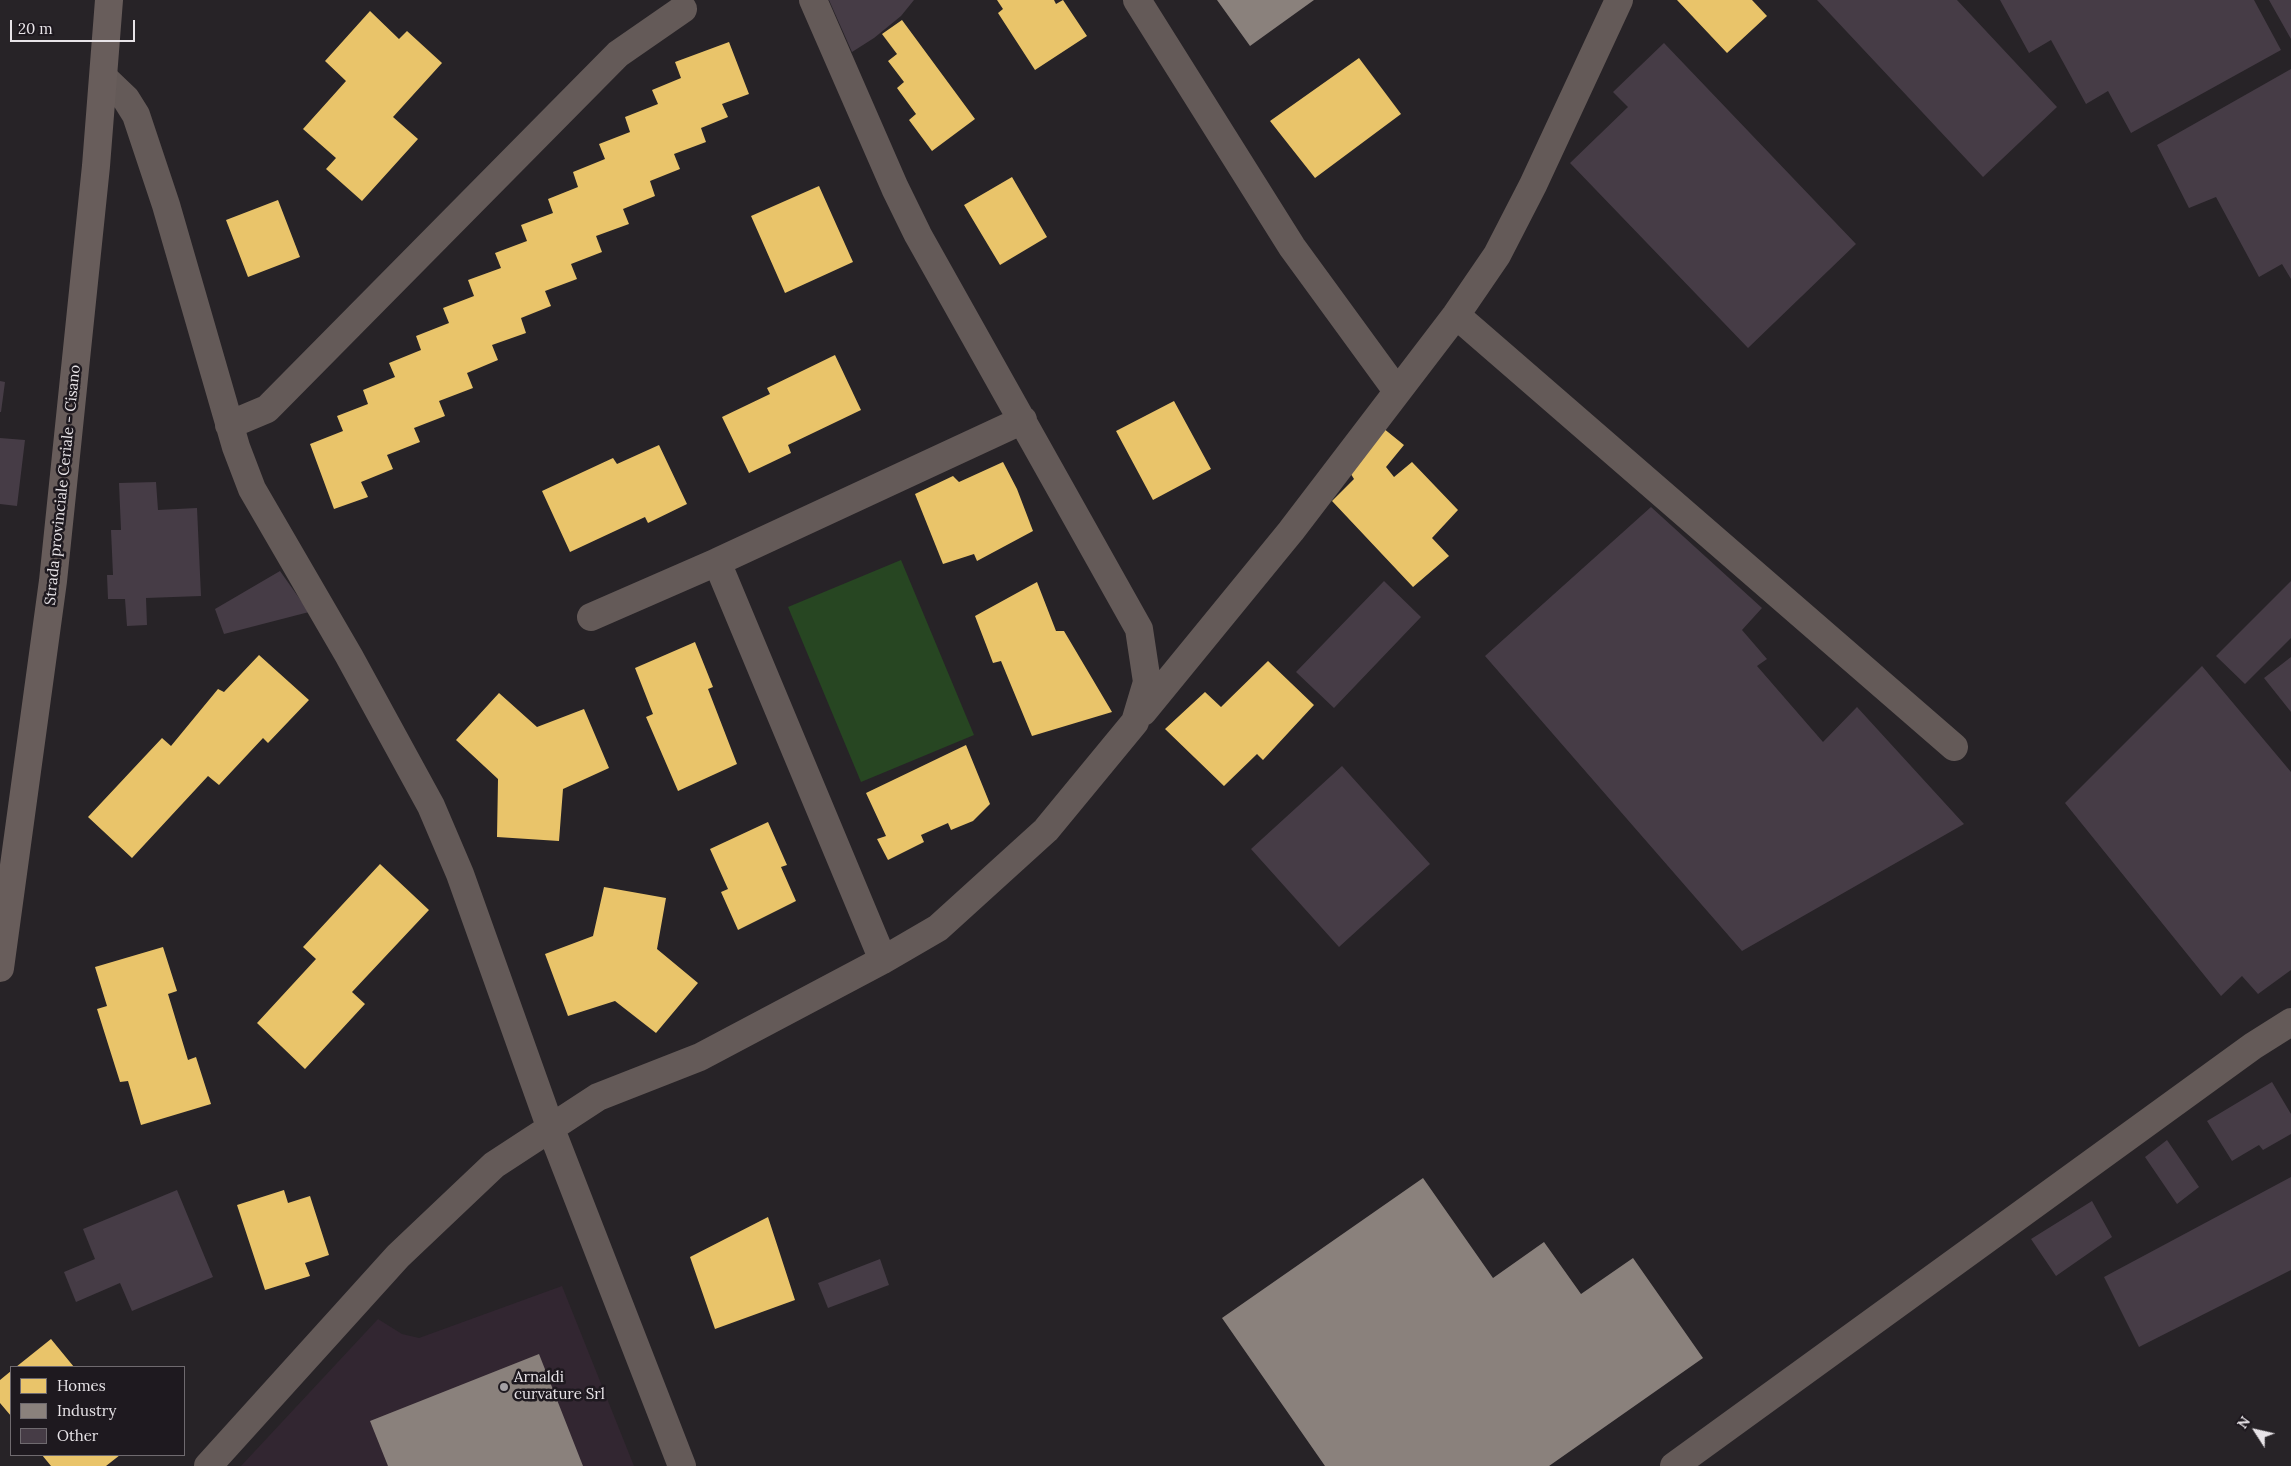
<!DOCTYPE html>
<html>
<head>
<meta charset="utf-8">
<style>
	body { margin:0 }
	#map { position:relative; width:2291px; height:1466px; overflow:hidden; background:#272327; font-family:Lora,serif }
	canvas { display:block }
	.legend { position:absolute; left:10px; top:1366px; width:175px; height:90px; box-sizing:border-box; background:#1e191f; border:1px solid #6f6a6f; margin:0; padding:6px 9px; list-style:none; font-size:15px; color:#e8e4e8 }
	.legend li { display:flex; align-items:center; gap:10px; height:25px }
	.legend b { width:25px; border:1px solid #6f6a6f }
	.north { position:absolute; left:2231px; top:1406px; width:50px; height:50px; -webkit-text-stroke:4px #1e191f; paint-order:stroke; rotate:305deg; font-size:14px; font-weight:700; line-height:20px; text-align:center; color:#e8e4e8 }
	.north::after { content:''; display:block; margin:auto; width:18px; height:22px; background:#e8e4e8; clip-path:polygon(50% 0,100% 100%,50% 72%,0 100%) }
	.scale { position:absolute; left:10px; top:20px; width:125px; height:22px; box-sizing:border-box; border:2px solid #e8e4e8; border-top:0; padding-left:6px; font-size:15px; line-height:18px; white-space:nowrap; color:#e8e4e8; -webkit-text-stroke:4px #1e191f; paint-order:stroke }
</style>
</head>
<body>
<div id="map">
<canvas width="2291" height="1466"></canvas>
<ul class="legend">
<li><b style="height:14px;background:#e9c46a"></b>Homes</li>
<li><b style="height:14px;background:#8a817c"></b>Industry</li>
<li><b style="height:14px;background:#463c46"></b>Other</li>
</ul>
<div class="north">N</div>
<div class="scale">20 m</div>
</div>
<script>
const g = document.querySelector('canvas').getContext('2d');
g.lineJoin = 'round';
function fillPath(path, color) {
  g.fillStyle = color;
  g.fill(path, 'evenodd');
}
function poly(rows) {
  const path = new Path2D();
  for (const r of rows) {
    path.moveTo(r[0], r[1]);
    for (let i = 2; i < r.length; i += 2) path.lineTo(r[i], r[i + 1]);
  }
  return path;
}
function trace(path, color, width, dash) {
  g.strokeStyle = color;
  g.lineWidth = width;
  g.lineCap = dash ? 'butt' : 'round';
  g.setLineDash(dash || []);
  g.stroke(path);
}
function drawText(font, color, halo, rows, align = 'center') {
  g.font = font + ' Lora,serif';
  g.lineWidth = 5;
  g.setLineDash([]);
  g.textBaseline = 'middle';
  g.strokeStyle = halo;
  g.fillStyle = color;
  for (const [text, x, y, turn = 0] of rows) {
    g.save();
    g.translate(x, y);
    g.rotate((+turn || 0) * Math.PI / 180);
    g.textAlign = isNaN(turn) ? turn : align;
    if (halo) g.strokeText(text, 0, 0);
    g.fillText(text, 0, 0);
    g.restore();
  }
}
fillPath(poly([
	[562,1286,634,1466,241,1466,378,1319,402,1334,419,1338]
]), '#322631');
fillPath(poly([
	[901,560,974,735,861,782,788,607]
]), '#274622');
fillPath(poly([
	[997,0,1054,0,1056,4,1063,0,1087,36,1035,70,998,13,1003,9],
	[1677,0,1752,0,1767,16,1727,53],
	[370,11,399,39,407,31,442,63,393,117,418,139,362,201,326,169,336,158,303,129,346,81,325,61],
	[902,20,975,119,932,151,909,120,916,114,897,88,904,82,888,61,897,54,882,34],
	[729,42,749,94,722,104,728,117,701,128,706,142,674,154,680,169,650,181,655,196,623,209,629,224,596,236,602,252,571,264,577,279,545,291,551,306,521,318,526,333,492,345,498,360,467,373,473,388,439,401,445,416,414,428,420,442,387,455,393,469,361,482,368,497,334,509,310,444,343,431,337,416,368,404,363,390,395,377,389,363,421,350,416,336,449,323,443,308,474,296,468,280,501,268,495,253,527,241,521,225,553,213,548,199,578,187,573,172,605,159,599,144,630,132,625,117,658,104,652,90,681,78,675,62],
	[1359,58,1401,114,1315,178,1270,121],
	[1012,177,1047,237,1000,265,964,205],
	[819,186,853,262,785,293,751,216],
	[278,200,300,257,248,277,226,220],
	[835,355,861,410,788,445,791,453,749,473,722,417,770,394,767,388],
	[1174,401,1211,469,1153,500,1116,431],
	[1383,428,1404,445,1386,467,1394,477,1412,462,1458,510,1432,538,1449,556,1413,587,1332,501,1354,479,1349,471],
	[659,445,687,504,648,523,645,517,570,552,542,491,613,458,617,464],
	[1003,462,1017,489,1033,531,977,561,974,554,943,564,915,494,953,476,959,482],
	[1037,582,1056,631,1064,631,1112,712,1032,736,1001,661,993,663,975,616],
	[695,642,713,687,708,689,737,764,678,791,646,717,653,714,635,668],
	[259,655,309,700,268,743,263,738,219,785,208,776,132,858,88,817,162,738,171,746,218,689,224,692],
	[1268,661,1314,705,1263,760,1257,754,1224,786,1165,729,1205,692,1221,707],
	[499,693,537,727,584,709,609,768,563,789,559,841,497,837,498,779,456,740],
	[966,745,990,804,973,821,951,830,948,823,921,835,924,842,888,860,877,839,886,836,866,793],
	[768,822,787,865,781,867,796,901,738,930,721,892,728,889,710,849],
	[380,864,429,910,352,992,365,1004,305,1069,257,1023,316,959,303,947],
	[604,887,666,898,657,949,698,983,656,1033,615,1001,568,1016,545,954,593,936],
	[163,947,177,991,168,994,188,1060,196,1057,211,1104,141,1125,128,1081,120,1082,97,1009,107,1006,95,967],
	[284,1190,288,1203,310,1196,329,1255,305,1263,310,1276,265,1290,237,1205],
	[768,1217,795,1300,715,1329,690,1257],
	[51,1339,74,1367,16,1367],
	[11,1371,11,1416,0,1403,0,1380],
	[42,1455,120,1455,106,1466,51,1466]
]), '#e9c46a');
fillPath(poly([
	[1217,0,1314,0,1250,46],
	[1423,1178,1493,1278,1544,1242,1581,1294,1633,1258,1703,1358,1549,1466,1325,1466,1222,1318],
	[539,1354,583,1466,388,1466,370,1421]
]), '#8a817c');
fillPath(poly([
	[829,0,914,0,901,16,874,38,852,52],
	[1817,0,1957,0,2057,107,1983,177],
	[2000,0,2254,0,2281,50,2131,133,2108,91,2086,104,2051,40,2029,53],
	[2269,0,2291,0,2291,39],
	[1664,43,1856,244,1748,348,1570,163,1628,107,1613,92],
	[2291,69,2291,279,2282,264,2259,277,2216,197,2189,208,2157,145],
	[0,381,5,382,1,412,0,412],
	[0,438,25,440,17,506,0,504],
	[156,482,158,510,197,508,201,596,146,598,147,625,127,626,125,599,108,599,107,575,113,575,111,530,121,530,119,483],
	[1651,507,1762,608,1742,630,1767,659,1757,666,1823,742,1857,707,1964,824,1742,951,1485,656],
	[280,571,309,612,224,634,215,609],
	[1384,581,1421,617,1334,708,1296,672],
	[2291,581,2291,638,2245,684,2216,656],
	[2291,657,2291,712,2264,678],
	[2202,666,2291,772,2291,970,2258,994,2242,976,2221,996,2065,803],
	[1342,766,1430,864,1339,947,1251,849],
	[2272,1082,2291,1114,2291,1134,2263,1150,2259,1145,2232,1161,2207,1121],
	[2167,1140,2199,1187,2177,1204,2145,1157],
	[2291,1177,2291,1270,2139,1347,2104,1277],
	[177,1190,213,1277,132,1311,120,1283,76,1302,64,1272,95,1259,83,1229],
	[2092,1201,2112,1237,2056,1276,2031,1239],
	[880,1259,889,1285,828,1308,818,1283]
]), '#463c46');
trace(poly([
	[1137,0,1292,247,1397,391],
	[104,78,126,99,136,115,166,205,236,447,252,489,349,656,431,806,460,874,551,1129,682,1466],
	[1456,315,1954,747],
	[229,425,267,409,618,54,683,9],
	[717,562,883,960],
	[591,617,717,562,1023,420],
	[1143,712,1291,531,1456,315,1497,255,1533,185,1619,0],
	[208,1466,398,1256,494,1165,598,1097,700,1057,883,960,938,928,1046,830,1135,722,1147,682,1139,629,918,235,895,188,813,0],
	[1674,1466,2253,1046,2291,1022]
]), '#645a58', 28);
trace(poly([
	[0,968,53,581,96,166,109,0]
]), '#685d5b', 28);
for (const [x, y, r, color] of [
	[504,1387,5,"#a4a0a4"]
]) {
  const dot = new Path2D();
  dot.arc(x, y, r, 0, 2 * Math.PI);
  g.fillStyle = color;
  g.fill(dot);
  trace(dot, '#1e191f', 2);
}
drawText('15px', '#e8e4e8', '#1e191f', [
	["Strada provinciale Ceriale - Cisano",63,485,-84]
]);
drawText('15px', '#e8e4e8', '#1e191f', [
	["Arnaldi",514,1378],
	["curvature Srl",514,1395]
], 'left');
</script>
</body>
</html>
